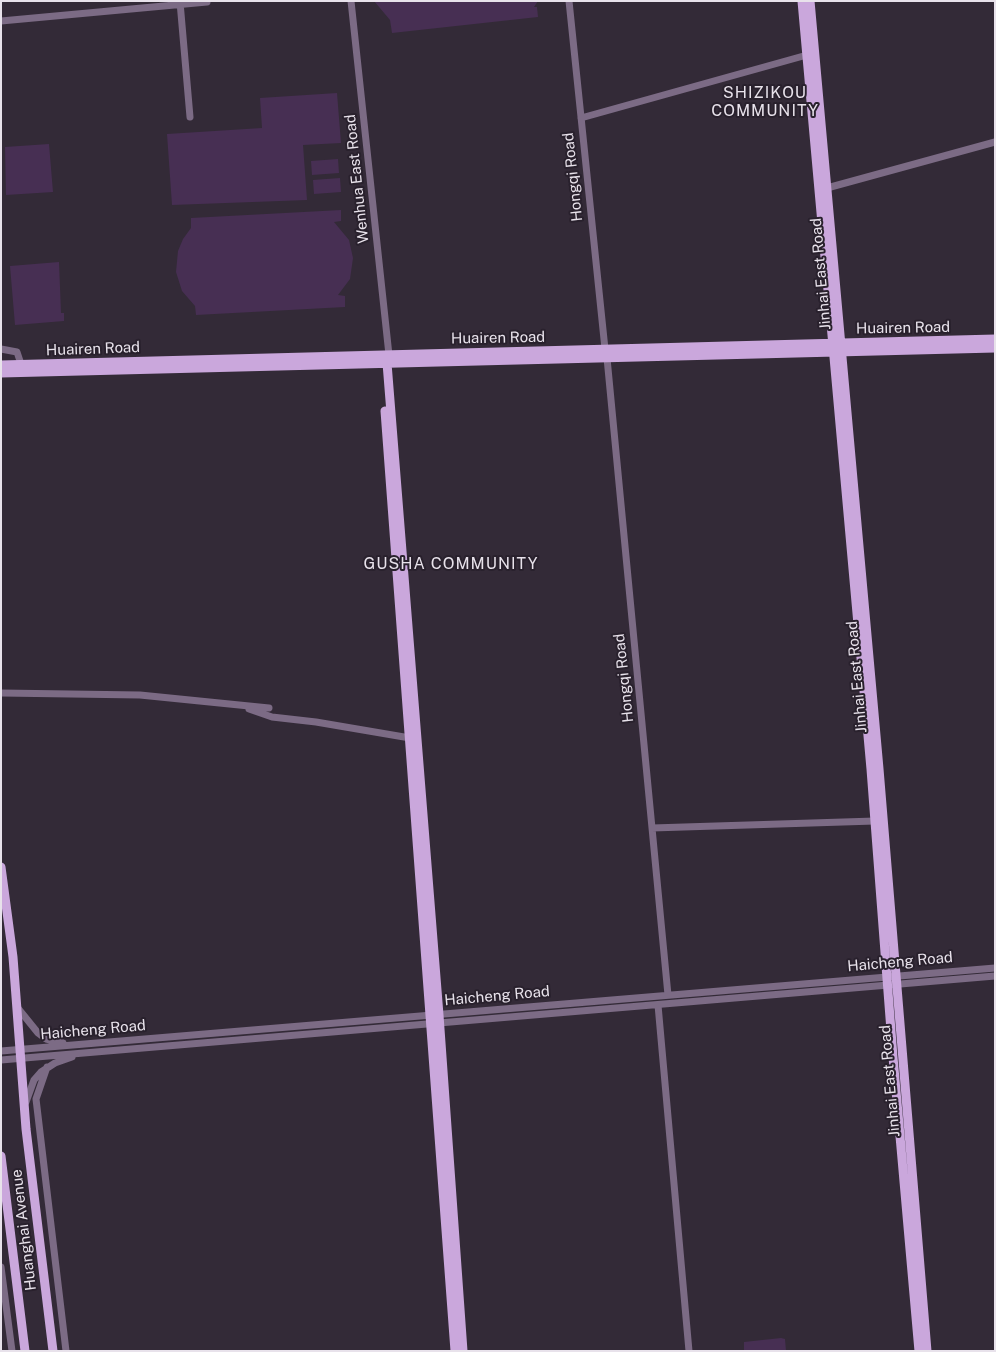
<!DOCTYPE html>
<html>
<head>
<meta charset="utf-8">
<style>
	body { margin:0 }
	#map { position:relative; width:996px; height:1352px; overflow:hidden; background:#332a37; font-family:"Public Sans",sans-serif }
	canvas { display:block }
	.frame { position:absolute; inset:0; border:2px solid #e8e2eb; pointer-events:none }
</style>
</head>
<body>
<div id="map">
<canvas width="996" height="1352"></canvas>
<div class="frame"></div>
</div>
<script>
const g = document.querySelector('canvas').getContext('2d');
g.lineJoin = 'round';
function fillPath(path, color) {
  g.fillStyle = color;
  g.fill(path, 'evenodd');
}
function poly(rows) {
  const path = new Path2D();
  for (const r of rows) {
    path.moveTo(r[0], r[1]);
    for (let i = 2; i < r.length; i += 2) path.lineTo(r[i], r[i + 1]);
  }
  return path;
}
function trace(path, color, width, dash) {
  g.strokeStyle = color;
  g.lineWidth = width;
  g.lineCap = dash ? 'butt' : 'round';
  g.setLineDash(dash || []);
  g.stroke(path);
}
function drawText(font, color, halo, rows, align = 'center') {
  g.font = font + ' "Public Sans",sans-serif';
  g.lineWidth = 4;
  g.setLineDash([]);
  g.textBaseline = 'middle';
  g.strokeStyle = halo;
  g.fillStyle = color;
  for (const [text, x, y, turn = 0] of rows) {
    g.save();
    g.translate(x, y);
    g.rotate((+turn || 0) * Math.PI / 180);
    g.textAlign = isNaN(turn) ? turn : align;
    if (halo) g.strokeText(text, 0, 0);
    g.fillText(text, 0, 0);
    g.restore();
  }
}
fillPath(poly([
	[374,1,538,1,534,7,537,7,538,17,392,33,390,20],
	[337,93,341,143,303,145,307,200,172,205,167,134,262,128,260,98],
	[49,144,53,192,6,195,5,147],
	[338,159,339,173,312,175,311,161],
	[340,178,341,192,314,194,313,180],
	[341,210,341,221,334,222,349,240,353,258,350,279,338,295,345,296,345,307,196,315,195,306,182,291,176,272,178,251,183,239,191,228,191,218],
	[59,262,61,313,64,313,64,321,15,325,10,266],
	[781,1338,785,1339,786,1351,744,1351,744,1342]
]), '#472f53');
trace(poly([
	[351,1,389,355],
	[569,1,605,349],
	[180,2,190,117],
	[1,21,207,2],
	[581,118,807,55],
	[827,188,995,142],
	[1,349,17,352,21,364],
	[607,358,668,995],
	[1,693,140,695,269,708],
	[249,709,272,717,316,722,410,738],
	[652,828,875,821],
	[658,1005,689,1351],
	[17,1007,38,1033,46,1039,63,1043],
	[1,1051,995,968],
	[1,1060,995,976],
	[47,1067,36,1099,66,1351],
	[26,1102,34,1080,41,1072,55,1063,72,1057],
	[1,1267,12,1351]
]), '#7c6b85', 7);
trace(poly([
	[802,1,871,769,893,1057,919,1351],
	[810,1,879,769,927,1351],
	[387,363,439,1015,463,1351],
	[1,365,995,339],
	[1,373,995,348],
	[385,411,455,1351],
	[1,867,13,957,26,1129,53,1351],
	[1,1156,25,1351]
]), '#caa7dc', 9);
drawText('15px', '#e8e2eb', '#29212d', [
	["Hongqi Road",573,177,-96],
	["Wenhua East Road",357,179,-96],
	["Jinhai East Road",821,274,-95],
	["Huairen Road",903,328,-1],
	["Huairen Road",498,338,-1],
	["Huairen Road",93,349,-2],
	["Jinhai East Road",857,677,-95],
	["Hongqi Road",624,678,-96],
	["Haicheng Road",900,962,-5],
	["Haicheng Road",497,996,-5],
	["Haicheng Road",93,1030,-5],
	["Jinhai East Road",890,1081,-95],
	["Huanghai Avenue",24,1230,-97]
]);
g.letterSpacing = '1px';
drawText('16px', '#e8e2eb', '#29212d', [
	["SHIZIKOU",765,93],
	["COMMUNITY",765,111],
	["GUSHA COMMUNITY",451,564]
]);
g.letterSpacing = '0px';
</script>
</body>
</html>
